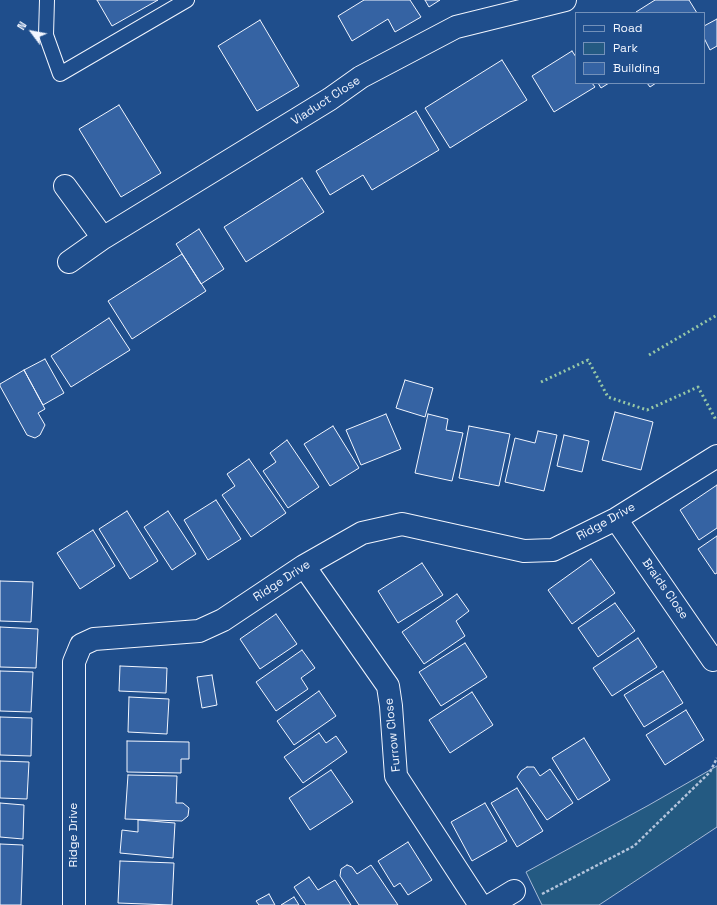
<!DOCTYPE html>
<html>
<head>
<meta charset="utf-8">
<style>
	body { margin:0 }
	#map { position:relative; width:717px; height:905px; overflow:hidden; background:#1f4e8c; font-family:"Space Grotesk",sans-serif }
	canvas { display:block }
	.legend { position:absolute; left:575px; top:12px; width:130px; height:72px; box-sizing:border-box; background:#1f4e8c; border:1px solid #7391ba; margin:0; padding:5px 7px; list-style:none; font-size:12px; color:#f2f6ff }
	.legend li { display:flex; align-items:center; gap:8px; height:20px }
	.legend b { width:20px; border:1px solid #7391ba }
	.north { position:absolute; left:12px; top:12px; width:40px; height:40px; -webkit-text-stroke:3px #1f4e8c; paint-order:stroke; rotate:302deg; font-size:11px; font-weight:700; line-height:16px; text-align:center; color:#f2f6ff }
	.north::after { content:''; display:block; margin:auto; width:14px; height:18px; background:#f2f6ff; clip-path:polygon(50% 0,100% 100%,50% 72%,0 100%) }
</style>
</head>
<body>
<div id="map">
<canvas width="717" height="905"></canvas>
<ul class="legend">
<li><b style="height:5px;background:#1f4e8c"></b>Road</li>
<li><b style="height:11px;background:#245a82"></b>Park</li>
<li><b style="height:11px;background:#3563a3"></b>Building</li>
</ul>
<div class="north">N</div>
</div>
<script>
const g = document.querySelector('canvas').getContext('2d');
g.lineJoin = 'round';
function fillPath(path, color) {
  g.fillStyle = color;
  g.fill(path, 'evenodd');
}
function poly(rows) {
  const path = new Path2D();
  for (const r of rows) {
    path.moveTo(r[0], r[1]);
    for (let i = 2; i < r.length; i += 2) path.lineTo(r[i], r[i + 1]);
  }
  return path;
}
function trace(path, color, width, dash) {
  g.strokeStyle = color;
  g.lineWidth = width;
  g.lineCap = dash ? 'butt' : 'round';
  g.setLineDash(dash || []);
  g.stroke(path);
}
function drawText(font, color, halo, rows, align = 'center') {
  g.font = font + ' "Space Grotesk",sans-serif';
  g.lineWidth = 3;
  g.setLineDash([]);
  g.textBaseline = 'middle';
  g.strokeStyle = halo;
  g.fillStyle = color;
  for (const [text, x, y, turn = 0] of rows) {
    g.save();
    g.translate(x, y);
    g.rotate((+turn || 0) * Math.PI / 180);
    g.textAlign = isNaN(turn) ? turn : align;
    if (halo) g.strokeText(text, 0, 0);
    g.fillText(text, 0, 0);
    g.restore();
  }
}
const green = poly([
	[717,766,717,827,599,905,542,905,526,872,649,805,717,766]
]);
fillPath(green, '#245a82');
trace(green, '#a8bbd7', 1);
const building = poly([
	[97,0,158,0,112,26,97,0],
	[364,0,410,0,421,17,395,32,388,19,352,41,338,16,364,0],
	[425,0,440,0,429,7,425,0],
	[655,0,689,0,697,13,636,13,636,12,655,0],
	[717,19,717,46,710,50,704,38,704,26,717,19],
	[260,20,299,86,257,111,218,46,260,20],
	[572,51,576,57,576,83,592,83,595,87,554,112,532,76,572,51],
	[502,60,527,100,450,148,425,108,502,60],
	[598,83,609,83,601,88,598,83],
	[647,83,656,83,650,87,647,83],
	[119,105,161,173,121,197,79,129,119,105],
	[416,111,439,150,372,190,363,175,330,195,316,171,416,111],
	[302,178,324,212,246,262,224,227,302,178],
	[199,229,224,269,201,284,176,244,199,229],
	[182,254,206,291,132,339,108,301,182,254],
	[109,318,130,350,71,387,51,356,109,318],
	[45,359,64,393,43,405,24,370,45,359],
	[24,370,45,409,38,413,45,425,40,435,35,438,27,435,0,386,0,384,24,370],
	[405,380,433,388,425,417,396,408,405,380],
	[615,412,653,422,641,470,602,460,615,412],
	[386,414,401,449,361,465,346,430,386,414],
	[428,414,448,419,446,430,463,433,452,481,415,473,428,414],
	[333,426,359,468,330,486,304,444,333,426],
	[469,426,510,434,499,486,459,478,469,426],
	[538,431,557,435,544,491,505,482,515,438,535,443,538,431],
	[564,435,589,441,582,472,557,466,564,435],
	[287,440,319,487,288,508,263,471,276,462,270,453,287,440],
	[249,459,286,513,251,537,222,495,235,486,227,474,249,459],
	[717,485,717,528,699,540,680,510,717,485],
	[216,500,241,539,208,560,184,520,216,500],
	[127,511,158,561,130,579,99,529,127,511],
	[168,511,196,554,172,570,144,527,168,511],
	[93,530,115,566,80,589,57,553,93,530],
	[717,536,717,573,715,574,698,549,717,536],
	[591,559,615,593,572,624,548,590,591,559],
	[422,563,443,595,398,623,378,591,422,563],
	[0,581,33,582,31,622,0,621,0,581],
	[457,594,469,611,456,621,465,636,424,664,402,632,457,594],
	[615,603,635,631,598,657,578,628,615,603],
	[276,614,297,644,260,669,240,639,276,614],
	[0,627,38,629,36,668,0,667,0,627],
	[638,638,657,667,612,696,593,668,638,638],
	[465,643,487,677,441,706,419,672,465,643],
	[302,650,315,668,301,678,308,689,276,711,256,682,302,650],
	[120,666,167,668,166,693,119,691,120,666],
	[0,671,33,672,31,712,0,711,0,671],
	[663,671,683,703,644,727,624,695,663,671],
	[212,675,217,705,202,708,197,677,212,675],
	[319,691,336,716,294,745,277,721,319,691],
	[472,692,493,725,450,753,429,720,472,692],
	[129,697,169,699,167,734,128,732,129,697],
	[686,710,704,740,665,765,646,735,686,710],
	[0,717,32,718,31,756,0,755,0,717],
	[319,733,326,743,336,736,347,752,303,783,284,757,319,733],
	[584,738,610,780,578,800,552,758,584,738],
	[127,741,189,742,189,759,181,759,181,773,127,772,127,741],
	[0,761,29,762,27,799,0,798,0,761],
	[527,767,534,767,540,776,550,769,573,803,547,820,517,777,521,771,527,767],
	[331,770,353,802,310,830,289,798,331,770],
	[128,775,177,776,176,803,183,803,189,808,188,816,182,821,125,819,128,775],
	[517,788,543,831,517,847,491,803,517,788],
	[0,803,24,805,23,839,0,837,0,803],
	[485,803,507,841,472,861,451,822,485,803],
	[138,820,175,823,173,858,120,853,122,830,138,832,138,820],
	[408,842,432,880,408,895,400,883,394,887,378,861,408,842],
	[0,844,23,845,21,905,0,905,0,844],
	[120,861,174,863,172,905,118,903,120,861],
	[347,865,352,867,357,874,371,865,398,905,359,905,340,876,341,869,347,865],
	[309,877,318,890,335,880,351,905,306,905,294,887,309,877],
	[269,894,275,905,259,905,256,901,269,894],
	[294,897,299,905,281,905,294,897]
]);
fillPath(building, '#3563a3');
trace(building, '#f2f6ff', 1);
const lane = poly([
	[47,0,46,35,60,74,187,0]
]);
const street = poly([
	[65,186,103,238],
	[69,262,103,238,330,99,361,77,456,27,565,0],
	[616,519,713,660,717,657],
	[304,566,388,686,391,706,396,776,480,905],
	[74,905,74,662,81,645,94,639,199,631,223,620,304,566,362,533,402,524,524,551,553,550,616,519,717,456],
	[491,905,514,891]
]);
trace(lane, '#f2f6ff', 16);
trace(street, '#f2f6ff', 24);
trace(poly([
	[542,894,634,846,710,772,717,758]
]), '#b3c4dc', 2.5, [3, 2]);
trace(lane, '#1f4e8c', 14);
trace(street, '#1f4e8c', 22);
trace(poly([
	[649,355,717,315],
	[541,382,588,360,608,397,647,410,698,387,716,420,717,419]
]), '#97c8a6', 3, [2, 3]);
drawText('12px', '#f2f6ff', '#1f4e8c', [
	["Viaduct Close",326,101,-33],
	["Ridge Drive",606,522,-29],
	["Ridge Drive",282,581,-33],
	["Braids Close",665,589,55],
	["Furrow Close",393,735,-96],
	["Ridge Drive",74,835,-90]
]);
</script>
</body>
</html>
